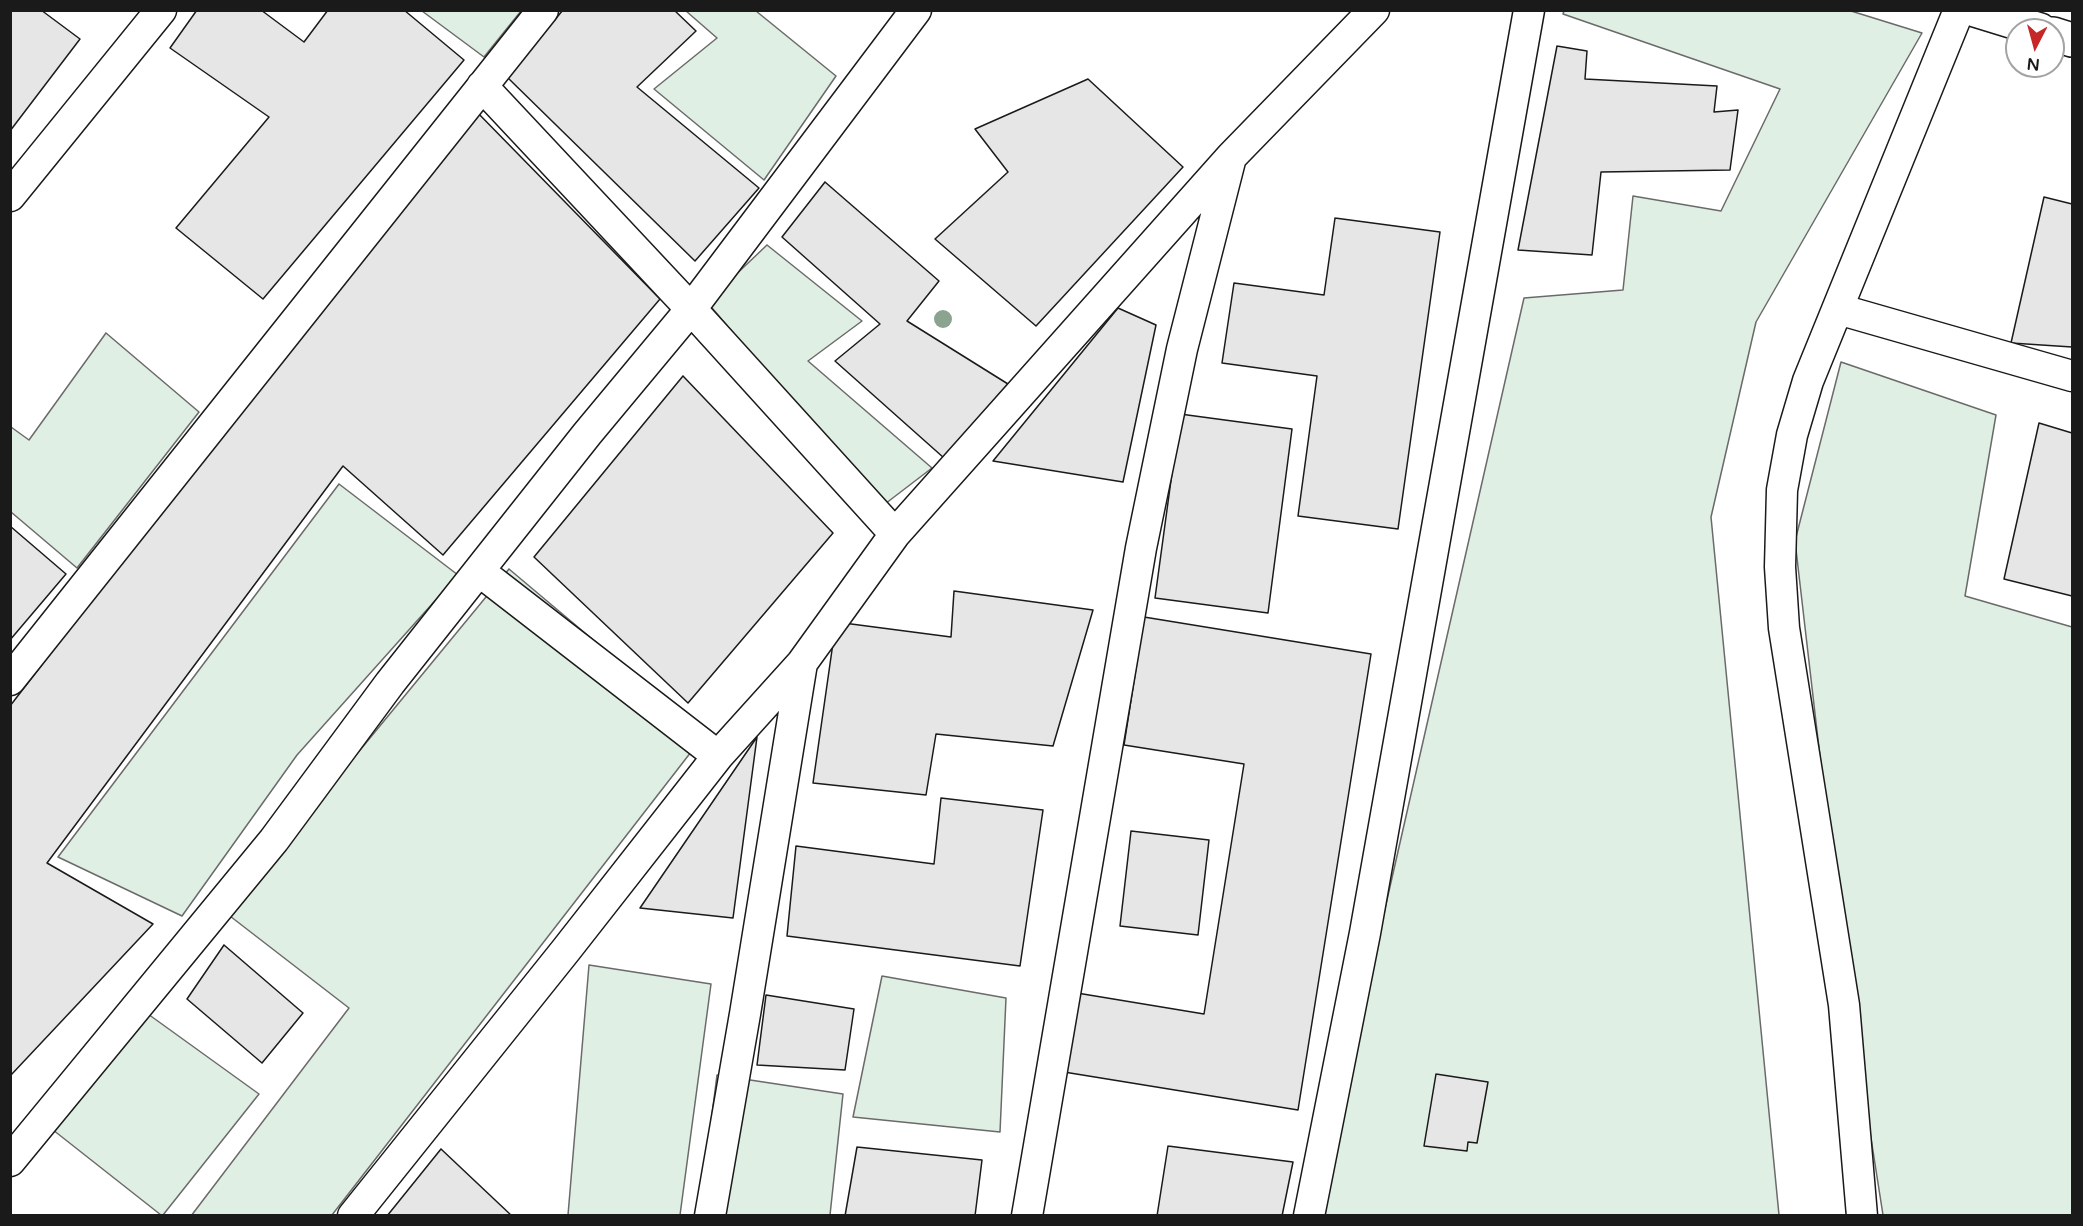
<!DOCTYPE html>
<html>
<head>
<meta charset="utf-8">
<style>
	body { margin:0 }
	#map { position:relative; width:2083px; height:1226px; overflow:hidden; background:#fff; font-family:"Varela Round",sans-serif }
	canvas { display:block }
	.frame { position:absolute; inset:0; border:12px solid #1a1a1a; pointer-events:none }
	.north { position:absolute; left:2005px; top:18px; width:60px; height:60px; box-sizing:border-box; background:#fff; border:2px solid #a3a3a3; border-radius:50%; rotate:186deg; font-size:16px; font-weight:700; line-height:24px; text-align:center; color:#1a1a1a }
	.north::after { content:''; display:block; margin:auto; width:21px; height:27px; background:#c62828; clip-path:polygon(50% 0,100% 100%,50% 72%,0 100%) }
</style>
</head>
<body>
<div id="map">
<canvas width="2083" height="1226"></canvas>
<div class="frame"></div>
<div class="north">N</div>
</div>
<script>
const g = document.querySelector('canvas').getContext('2d');
g.lineJoin = 'round';
function fillPath(path, color) {
  g.fillStyle = color;
  g.fill(path, 'evenodd');
}
function poly(rows) {
  const path = new Path2D();
  for (const r of rows) {
    path.moveTo(r[0], r[1]);
    for (let i = 2; i < r.length; i += 2) path.lineTo(r[i], r[i + 1]);
  }
  return path;
}
function trace(path, color, width, dash) {
  g.strokeStyle = color;
  g.lineWidth = width;
  g.lineCap = dash ? 'butt' : 'round';
  g.setLineDash(dash || []);
  g.stroke(path);
}
const green = poly([
	[422,11,521,11,484,57,422,11],
	[686,11,756,11,836,76,764,180,654,89,717,38,686,11],
	[1564,11,1851,11,1922,33,1756,322,1711,517,1779,1215,1315,1216,1524,298,1623,290,1633,196,1721,211,1780,89,1563,14,1564,11],
	[767,245,862,321,808,361,932,468,881,507,707,302,767,245],
	[106,333,199,412,77,568,11,512,11,427,29,440,106,333],
	[1841,362,1996,415,1965,596,2072,627,2072,1215,1883,1215,1845,972,1795,541,1841,362],
	[339,484,458,575,297,755,182,916,58,857,339,484],
	[509,569,705,734,332,1215,191,1216,349,1008,226,913,509,569],
	[589,965,711,984,680,1215,568,1215,589,965],
	[882,976,1006,998,1000,1132,853,1117,882,976],
	[148,1014,259,1094,163,1215,161,1215,48,1126,148,1014],
	[717,1075,843,1094,830,1215,699,1216,717,1075]
]);
fillPath(green, '#e0efe3');
trace(green, '#6a6a6a', 1.5);
const building = poly([
	[10,10,41,10,80,39,10,131,10,10],
	[197,10,261,10,304,42,328,10,404,10,464,60,263,299,176,228,269,117,170,48,197,10],
	[563,10,674,10,696,31,637,87,759,188,695,261,507,77,563,10],
	[1557,46,1587,51,1585,79,1717,86,1714,112,1738,110,1730,170,1601,172,1592,255,1518,250,1557,46],
	[1088,79,1183,167,1036,326,935,239,1008,172,975,129,1088,79],
	[473,108,660,299,443,555,343,466,47,863,153,924,11,1075,10,706,473,108],
	[825,182,939,281,907,321,1008,384,944,458,835,361,880,324,782,237,825,182],
	[2044,197,2072,204,2072,347,2011,343,2044,197],
	[1335,218,1440,232,1398,529,1298,516,1317,376,1222,363,1234,283,1324,295,1335,218],
	[1118,308,1156,325,1123,482,993,461,1118,308],
	[683,376,833,533,688,703,534,557,683,376],
	[1180,414,1292,429,1268,613,1155,598,1180,414],
	[2039,423,2072,433,2072,596,2004,579,2039,423],
	[10,526,66,574,10,640,10,526],
	[954,591,1093,610,1053,746,936,734,926,795,813,783,836,622,951,637,954,591],
	[1144,617,1371,654,1298,1110,1064,1072,1077,993,1204,1014,1244,764,1124,745,1144,617],
	[757,737,733,918,640,908,757,737],
	[941,798,1043,810,1020,966,787,936,796,846,934,864,941,798],
	[1131,831,1209,840,1198,935,1120,926,1131,831],
	[224,945,303,1013,262,1063,187,999,224,945],
	[766,995,854,1009,845,1070,757,1065,766,995],
	[1436,1074,1488,1082,1477,1143,1468,1142,1467,1151,1424,1146,1436,1074],
	[1168,1146,1293,1162,1282,1216,1157,1216,1168,1146],
	[857,1147,982,1160,975,1216,845,1216,857,1147],
	[441,1149,512,1216,387,1216,441,1149]
]);
fillPath(building, '#e6e6e6');
trace(building, '#1a1a1a', 1.5);
const minor = poly([
	[482,86,691,309,895,534],
	[10,196,161,10],
	[1838,309,2072,376],
	[479,571,718,756],
	[10,680,543,10],
	[10,1161,274,840,390,683,587,434,691,309,916,10],
	[353,1216,566,950,718,756,802,663,895,534,1231,157],
	[710,1216,745,1014,802,663],
	[1027,1216,1141,548,1182,349,1231,157,1374,10],
	[1309,1216,1365,933,1529,10],
	[1862,1216,1844,1005,1784,628,1780,567,1782,490,1792,435,1808,381,1959,10]
]);
const trunk = poly([
	[1975,10,2040,30],
	[2053,34,2072,40]
]);
trace(minor, '#1a1a1a', 33);
trace(trunk, '#1a1a1a', 36);
trace(minor, '#fff', 30);
trace(trunk, '#fff', 33);
g.fillStyle = '#8aa48f';
for (const [x, y] of [
	[943,319]
]) {
  g.beginPath();
  g.arc(x, y, 9, 0, 2 * Math.PI);
  g.fill();
}
</script>
</body>
</html>
